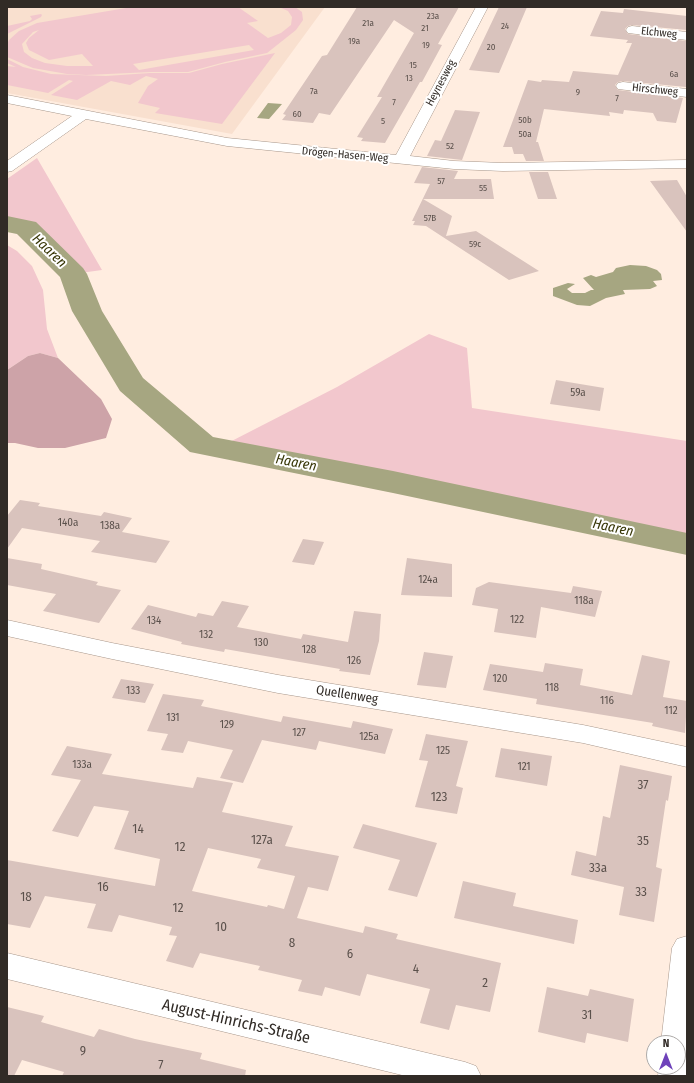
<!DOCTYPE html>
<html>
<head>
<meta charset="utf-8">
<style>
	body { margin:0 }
	#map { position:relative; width:694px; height:1083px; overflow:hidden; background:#ffede0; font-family:"Fira Sans Condensed",sans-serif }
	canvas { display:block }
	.frame { position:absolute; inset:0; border:8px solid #312b26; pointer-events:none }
	.north { position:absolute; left:646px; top:1035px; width:40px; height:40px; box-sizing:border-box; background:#fff; border:1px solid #adaaa8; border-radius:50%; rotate:0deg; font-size:11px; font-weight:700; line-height:16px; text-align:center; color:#312b26 }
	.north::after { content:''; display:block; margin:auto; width:14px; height:18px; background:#6e42ba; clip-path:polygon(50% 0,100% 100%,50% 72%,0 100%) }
</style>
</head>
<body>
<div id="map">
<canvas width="694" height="1083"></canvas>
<div class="frame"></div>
<div class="north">N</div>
</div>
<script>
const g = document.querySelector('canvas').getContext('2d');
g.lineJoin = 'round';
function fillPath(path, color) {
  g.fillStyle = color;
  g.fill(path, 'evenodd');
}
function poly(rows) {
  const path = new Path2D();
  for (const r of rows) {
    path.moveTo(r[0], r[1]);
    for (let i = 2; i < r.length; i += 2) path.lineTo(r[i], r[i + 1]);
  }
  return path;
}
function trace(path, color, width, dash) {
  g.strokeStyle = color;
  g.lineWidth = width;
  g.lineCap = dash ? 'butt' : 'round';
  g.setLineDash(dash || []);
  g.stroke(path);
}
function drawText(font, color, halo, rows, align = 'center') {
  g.font = font + ' "Fira Sans Condensed",sans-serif';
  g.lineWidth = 4;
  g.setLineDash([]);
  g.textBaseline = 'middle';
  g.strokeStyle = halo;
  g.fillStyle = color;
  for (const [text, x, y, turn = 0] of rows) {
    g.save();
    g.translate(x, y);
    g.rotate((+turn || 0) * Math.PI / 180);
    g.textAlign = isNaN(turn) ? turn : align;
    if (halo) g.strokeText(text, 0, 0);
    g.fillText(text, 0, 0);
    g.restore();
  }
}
fillPath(poly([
	[7,7,325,7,232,134,7,93]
]), '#f9e0cf');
fillPath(poly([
	[132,7,238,7,258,21,247,23,268,38,281,33,291,25,292,17,288,11,279,7,295,7,302,12,303,20,296,30,267,53,225,62,188,72,151,72,86,75,67,74,33,68,7,57,7,44,9,40,19,31,37,23],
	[39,30,29,38,26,43,29,50,49,60,82,54,93,66,67,66,45,63,32,58,24,52,22,44,33,32],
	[249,45,254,50,139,70,133,64],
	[41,14,42,15,41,17,7,34,7,26,30,21,32,19,30,16],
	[275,53,222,124,155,113,160,108,138,103,148,86,158,79,146,76,130,85,111,81,77,100,51,95,73,81,69,80,48,93,7,85,7,66,16,67,7,63,7,59,23,67,51,74,106,76,150,73,189,73,222,64],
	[37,158,102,270,73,274,26,228,7,224,7,179],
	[7,245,17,251,32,266,43,290,47,329,58,358,40,353,28,356,7,370],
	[429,334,467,348,472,408,687,441,687,545,218,448,337,387]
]), '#f2c7cd');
fillPath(poly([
	[40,353,58,358,101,399,112,419,106,438,65,448,38,448,15,443,7,443,7,370,28,356]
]), '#cda3a8');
fillPath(poly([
	[268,103,282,104,269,119,257,118],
	[630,265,646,266,657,270,661,274,662,280,653,281,657,286,650,289,623,290,625,294,606,298,590,306,577,305,553,296,553,288,568,283,575,284,567,289,572,293,585,293,591,290,594,290,583,278,591,275,596,277,613,272,616,268]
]), '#a6a681');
fillPath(poly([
	[7,216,36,222,83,268,87,274,102,311,143,378,213,437,393,471,687,533,687,555,393,493,190,452,120,391,72,311,60,277,17,234,7,232,7,216]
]), '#a6a681');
fillPath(poly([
	[357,7,459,7,438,44,442,45,422,82,420,82,385,143,361,141,363,138,357,137,382,97,377,97,414,33,394,20,330,115,319,113,313,123,282,120,286,115,283,114,322,56,327,55],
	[499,7,527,7,499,73,469,70],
	[624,9,687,16,687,30,632,25,628,26,625,29,628,34,687,41,686,87,623,81,618,82,615,85,618,90,683,98,676,123,657,121,653,113,624,110,623,114,609,112,610,116,544,109,536,142,538,142,544,161,526,161,523,154,514,154,512,147,503,147,528,80,541,82,542,80,569,82,573,71,618,75,632,43,626,43,628,40,590,36,601,11,623,13],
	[455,110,480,112,462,160,427,156,435,140,441,141],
	[422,167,458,171,454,179,491,179,494,199,423,199,452,216,446,236,476,231,539,271,509,280,426,226,413,225,415,221,412,221,430,184,414,183],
	[529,172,548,172,557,199,538,199],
	[677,180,687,197,687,232,650,181],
	[556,380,604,388,600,411,550,404],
	[20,500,40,503,38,506,101,516,104,512,132,518,122,532,170,541,156,563,91,552,100,541,22,528,7,549,7,516],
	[303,539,324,542,314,565,292,562],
	[7,558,42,564,41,569,98,582,96,585,121,590,99,623,43,611,56,594,7,585],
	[407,558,452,564,452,597,401,595],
	[489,582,571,593,573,586,602,591,595,617,541,607,536,638,494,632,498,609,472,605,476,588],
	[222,601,249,606,237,627,301,639,303,634,348,642,354,611,381,614,379,641,370,675,339,671,340,669,225,649,224,652,181,644,182,642,131,629,148,605,196,617,198,613,213,616],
	[424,652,453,656,446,688,417,685],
	[642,655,670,661,663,697,687,701,685,733,652,726,653,723,536,704,537,699,483,690,490,664,543,672,545,663,583,669,580,685,632,695],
	[121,679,154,684,145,703,112,698],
	[163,694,204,700,201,706,281,722,283,716,351,728,353,721,393,729,385,754,319,741,316,750,262,740,243,783,220,778,233,750,188,741,183,753,161,750,168,734,147,731],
	[426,734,468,741,456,786,463,788,457,814,415,807,428,761,419,760],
	[67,746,112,754,102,774,193,788,197,777,233,783,222,812,293,826,285,846,339,856,328,891,308,887,297,918,363,933,365,926,398,934,396,939,501,963,490,1012,456,1005,449,1030,420,1023,430,989,367,974,360,996,325,987,322,996,298,991,302,980,258,970,260,966,200,953,193,968,166,961,177,936,169,935,172,927,119,915,112,932,87,928,96,904,45,896,30,928,7,924,7,860,155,886,160,859,114,849,129,811,94,806,78,837,52,831,81,780,51,775],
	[208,848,261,859,257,868,295,876,284,909,268,905,267,907,192,891],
	[501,748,552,756,547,786,495,777],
	[620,765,672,776,668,801,666,800,656,867,662,869,654,922,619,915,624,887,571,875,576,851,596,856,603,816,610,818],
	[363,824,437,843,417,897,388,890,400,860,353,848],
	[463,881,516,893,513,906,578,920,574,944,454,918],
	[547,987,588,996,590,989,634,999,628,1042,587,1033,585,1043,538,1032],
	[7,1007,44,1016,41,1022,94,1037,99,1029,135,1039,202,1053,200,1059,246,1070,245,1076,62,1076,64,1072,22,1060,14,1076,7,1076]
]), '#d9c3bd');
const minor = poly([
	[476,7,488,7,410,156,454,161,503,163,687,160,687,168,503,171,454,169,227,146,86,119,12,171,7,172,7,161,72,116,7,103,7,95,227,138,396,155,476,7],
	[632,26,687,32,687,40,628,33,626,30,628,27,632,26],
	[623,82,687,89,687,97,618,89,616,86,618,83,623,82],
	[7,620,112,643,278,675,583,725,687,747,687,767,583,743,278,693,112,659,7,636,7,620],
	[687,936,687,1053,682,1055,687,1058,687,1076,658,1076,659,1067,678,1067,678,1043,661,1043,672,948,677,939,687,936],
	[7,953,465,1062,476,1066,481,1076,406,1076,7,979,7,953]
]);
trace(minor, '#a7968a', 1);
fillPath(minor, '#fff');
drawText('9px', '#5b514c', null, [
	["23a",433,16],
	["21a",368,23],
	["24",505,26],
	["21",425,28],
	["19a",354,41],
	["19",426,45],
	["20",491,47],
	["15",413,65],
	["6a",674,74],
	["13",409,78],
	["7a",314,91],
	["9",578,92],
	["7",617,98],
	["7",394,102],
	["60",297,114],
	["50b",525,120],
	["5",383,121],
	["50a",525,134],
	["52",450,146],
	["57",441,181],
	["55",483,188],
	["57B",430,218],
	["59c",475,244]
]);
drawText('11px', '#312b26', '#fff', [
	["Elchweg",659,33,6],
	["Heynesweg",441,83,-62],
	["Hirschweg",655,90,6],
	["Drögen-Hasen-Weg",345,155,5]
]);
drawText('11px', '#5b514c', null, [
	["59a",578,393],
	["140a",68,523],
	["138a",110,526],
	["124a",428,580],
	["118a",584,601],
	["122",517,620],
	["134",154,621],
	["132",206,635],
	["130",261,643],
	["128",309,650],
	["126",354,661],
	["120",500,679],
	["118",552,688],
	["133",133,691],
	["116",607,701],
	["112",671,711],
	["131",173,718],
	["129",227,725],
	["127",299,733],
	["125a",369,737],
	["125",443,751],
	["133a",82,765],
	["121",524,767]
]);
drawText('13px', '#312b26', '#fff', [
	["Quellenweg",347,695,9]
]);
drawText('13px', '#5b514c', null, [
	["37",643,785],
	["123",439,797],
	["14",138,829],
	["127a",262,840],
	["35",643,841],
	["12",180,847],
	["33a",598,868],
	["16",103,887],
	["33",641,892],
	["18",26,897],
	["12",178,908],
	["10",221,927],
	["8",292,943],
	["6",350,954],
	["4",416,969],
	["2",485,983],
	["31",587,1015],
	["9",83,1051],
	["7",161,1065]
]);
drawText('italic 14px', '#383707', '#fff', [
	["Haaren",49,251,44],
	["Haaren",296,463,11],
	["Haaren",613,528,12]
]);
drawText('16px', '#312b26', '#fff', [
	["August-Hinrichs-Straße",236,1022,13]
]);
</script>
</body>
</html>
